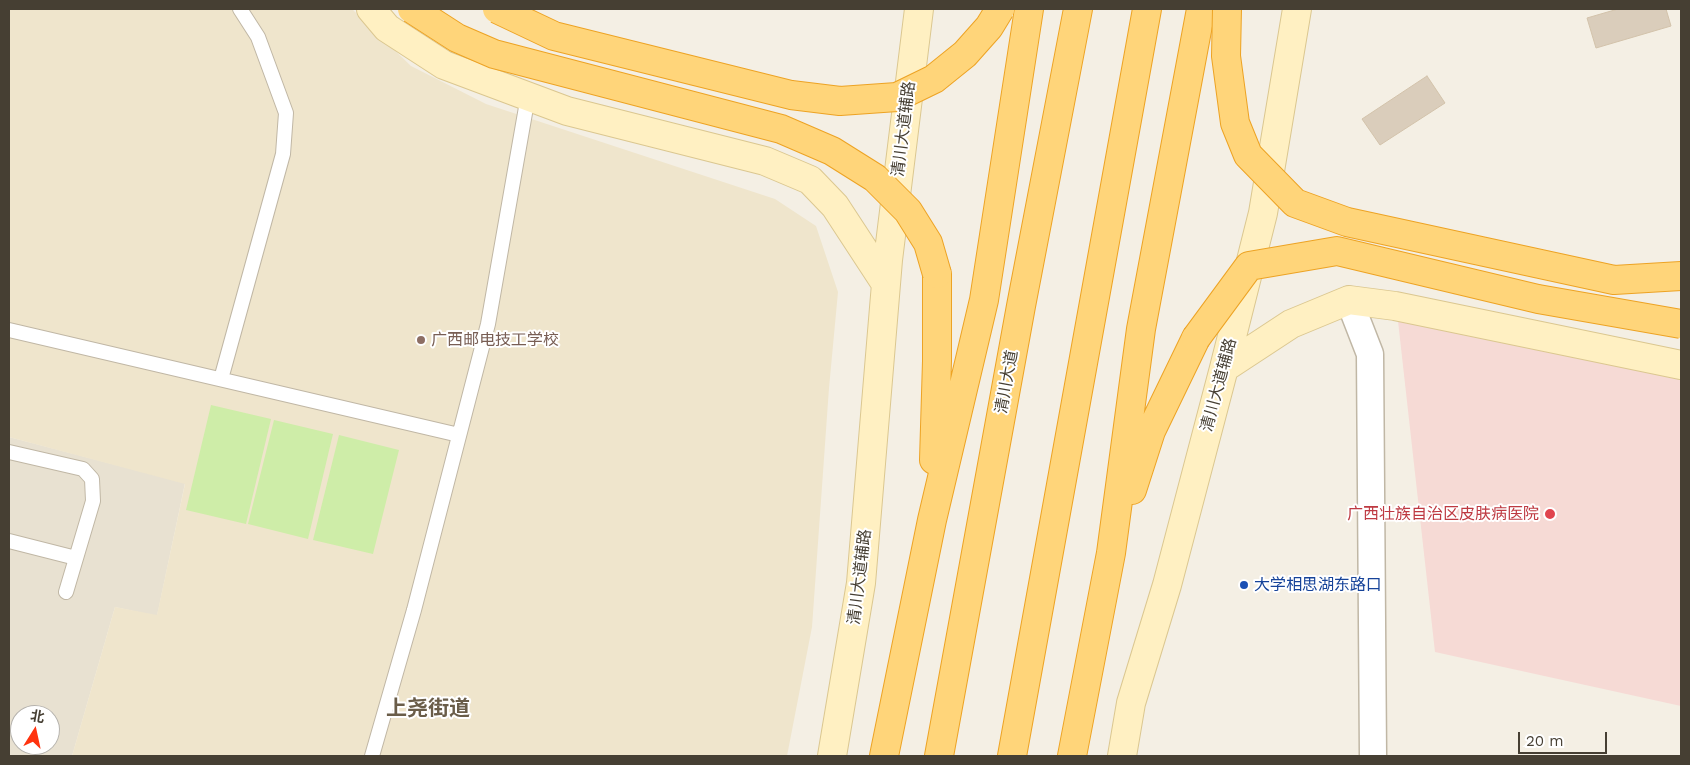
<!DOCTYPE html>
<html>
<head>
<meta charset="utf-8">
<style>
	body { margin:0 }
	#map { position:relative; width:1690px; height:765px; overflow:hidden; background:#f4efe4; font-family:"Work Sans","Noto Sans SC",sans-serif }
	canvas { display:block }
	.frame { position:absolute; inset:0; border:10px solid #463f33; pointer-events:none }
	.north { position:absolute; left:10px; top:705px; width:50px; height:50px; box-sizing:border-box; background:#fff; border:1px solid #b5b2ad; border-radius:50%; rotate:10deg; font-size:14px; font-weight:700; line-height:20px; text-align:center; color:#463f33 }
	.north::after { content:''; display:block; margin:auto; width:18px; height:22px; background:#ff330f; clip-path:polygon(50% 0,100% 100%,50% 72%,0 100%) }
	.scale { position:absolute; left:1518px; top:732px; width:89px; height:22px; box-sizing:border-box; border:2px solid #463f33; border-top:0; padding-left:6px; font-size:15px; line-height:18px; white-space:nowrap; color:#463f33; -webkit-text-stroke:4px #fff; paint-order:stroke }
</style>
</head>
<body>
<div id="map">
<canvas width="1690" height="765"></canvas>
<div class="frame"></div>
<div class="north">北</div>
<div class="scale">20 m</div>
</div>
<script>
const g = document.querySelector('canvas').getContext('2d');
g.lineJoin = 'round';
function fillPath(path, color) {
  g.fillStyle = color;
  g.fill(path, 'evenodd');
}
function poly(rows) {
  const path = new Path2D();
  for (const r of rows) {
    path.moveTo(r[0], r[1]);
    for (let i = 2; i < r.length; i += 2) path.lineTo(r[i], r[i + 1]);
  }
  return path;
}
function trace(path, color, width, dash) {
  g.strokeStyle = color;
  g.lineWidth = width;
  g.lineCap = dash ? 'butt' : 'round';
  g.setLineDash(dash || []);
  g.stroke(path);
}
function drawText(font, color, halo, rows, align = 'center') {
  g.font = font + ' "Work Sans","Noto Sans SC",sans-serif';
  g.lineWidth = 4;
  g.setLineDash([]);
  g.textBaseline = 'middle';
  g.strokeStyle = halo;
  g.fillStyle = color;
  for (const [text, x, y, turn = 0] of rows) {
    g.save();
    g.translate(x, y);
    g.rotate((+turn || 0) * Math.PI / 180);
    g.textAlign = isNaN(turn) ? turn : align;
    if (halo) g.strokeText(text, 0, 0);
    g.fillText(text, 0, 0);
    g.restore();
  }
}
fillPath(poly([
	[9,437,185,483,157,616,115,607,72,756,9,756],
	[20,715,50,715,50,745,20,745]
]), '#e8e1d1');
fillPath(poly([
	[9,9,352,9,411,66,486,104,775,199,816,226,838,292,829,388,812,627,787,756,72,756,115,607,157,615,185,484,9,437]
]), '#efe5cc');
fillPath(poly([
	[1398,321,1681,377,1681,706,1435,652]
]), '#f6dad5');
fillPath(poly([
	[211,405,271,419,246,524,186,510],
	[274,420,333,434,308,539,248,524],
	[339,435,399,450,373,554,313,540]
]), '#ceeda8');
const building = poly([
	[1618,9,1666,9,1671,26,1596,48,1587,18,1618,9],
	[1427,76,1445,103,1380,145,1362,119,1427,76]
]);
fillPath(building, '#dacdbb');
trace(building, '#d2c2aa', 1);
const service = poly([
	[9,330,459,435],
	[221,379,283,154,286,113,258,37,240,9],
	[9,452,83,469,92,479,93,501,66,592],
	[9,541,76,558],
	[372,756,414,610,488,324,528,96]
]);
const minor = poly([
	[1349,300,1370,354,1373,756]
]);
const secondary = poly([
	[371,9,387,28,444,65,567,111,765,161,810,180,835,206,886,284],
	[1224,368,1291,324,1349,300,1395,306,1681,365],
	[832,756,861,583,888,260,919,9],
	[1122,756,1131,703,1167,585,1224,368,1263,213,1297,9]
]);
const trunk = poly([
	[934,460,937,361,937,274],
	[1132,490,1151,431,1196,338],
	[884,756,932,520,984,300,1029,9],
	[939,756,1021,306,1078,9],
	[1012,756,1147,9],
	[1072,756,1111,553,1141,329,1201,9]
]);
trace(service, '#c0b7a5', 16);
trace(minor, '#c0b7a5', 29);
trace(secondary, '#dbc790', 30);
trace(trunk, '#eda324', 30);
trace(service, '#fff', 14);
trace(minor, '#fff', 26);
trace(secondary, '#fff0c2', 28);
trace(trunk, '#ffd57a', 28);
const trunkBridge = poly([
	[412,9,457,38,494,54,781,129,832,151,875,178,908,211,928,243,937,274],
	[497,9,554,36,791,95,840,101,897,97,934,79,965,54,989,27,1000,9],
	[1227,9,1226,56,1235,123,1248,155,1295,203,1347,222,1614,280,1681,276],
	[1196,338,1249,266,1337,251,1538,299,1681,324]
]);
trace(trunkBridge, '#eda324', 30, []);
trace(trunkBridge, '#ffd57a', 28);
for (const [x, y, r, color] of [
	[421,340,5,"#8d6e63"],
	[1550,514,6,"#e0444e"],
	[1244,585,5,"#1a4fb4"]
]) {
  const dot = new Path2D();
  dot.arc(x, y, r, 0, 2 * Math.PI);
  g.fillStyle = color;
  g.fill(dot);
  trace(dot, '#fff', 2);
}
drawText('16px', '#463f33', '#fff', [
	["清川大道辅路",904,129,-83],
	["清川大道",1007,382,-80],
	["清川大道辅路",1219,385,-75],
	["清川大道辅路",860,577,-83]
]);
drawText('16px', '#785e54', '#fff', [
	["广西邮电技工学校",431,340]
], 'left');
drawText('16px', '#be3a42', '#fff', [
	["广西壮族自治区皮肤病医院",1539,514]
], 'right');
drawText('16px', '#164399', '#fff', [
	["大学相思湖东路口",1254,585]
], 'left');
drawText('bold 21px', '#6a5d49', '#fff', [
	["上尧街道",428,709]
]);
</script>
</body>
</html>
